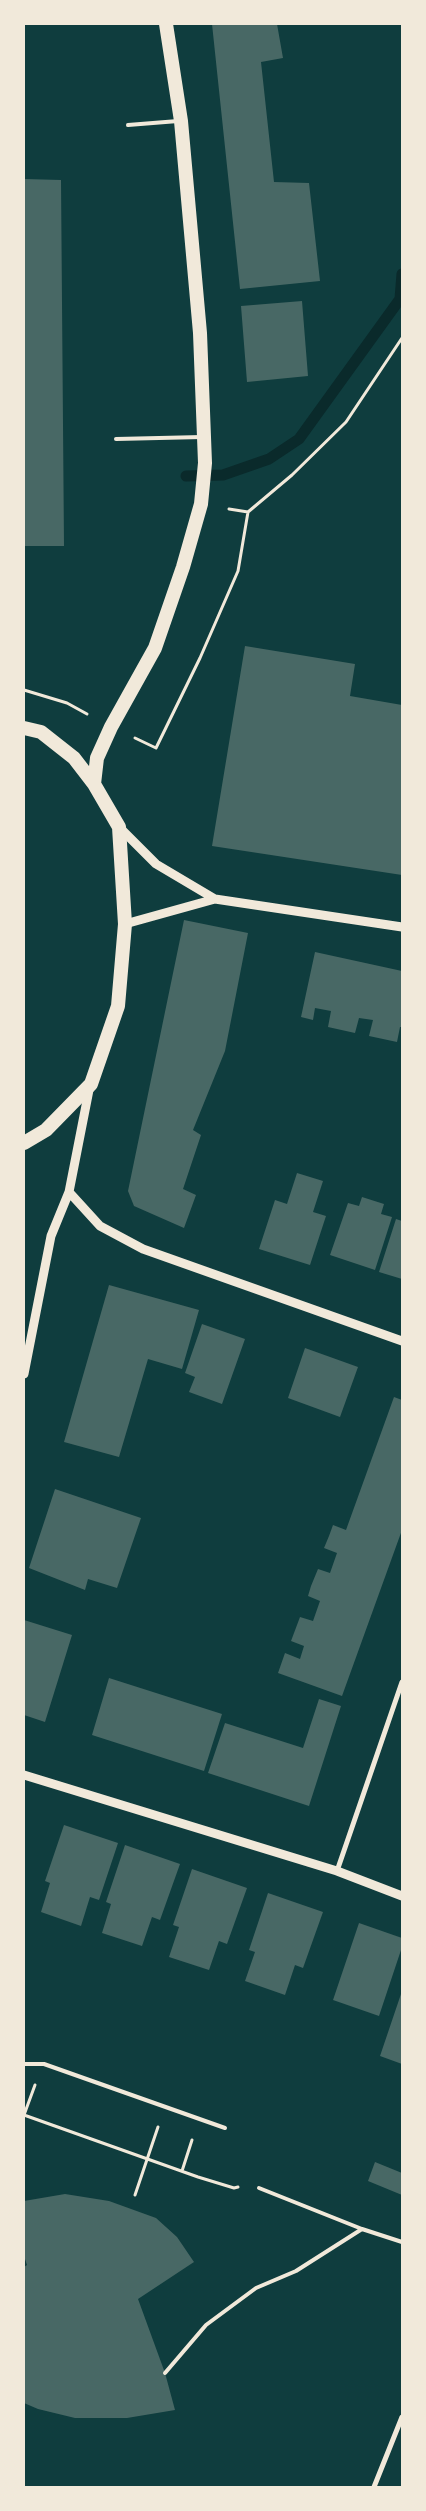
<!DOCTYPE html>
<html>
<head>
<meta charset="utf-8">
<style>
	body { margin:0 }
	#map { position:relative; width:426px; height:2511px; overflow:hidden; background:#0f3d3e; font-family:"Source Sans 3",sans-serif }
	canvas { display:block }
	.frame { position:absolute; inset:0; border:25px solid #f1e9da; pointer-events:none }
</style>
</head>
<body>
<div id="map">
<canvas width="426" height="2511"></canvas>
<div class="frame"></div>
</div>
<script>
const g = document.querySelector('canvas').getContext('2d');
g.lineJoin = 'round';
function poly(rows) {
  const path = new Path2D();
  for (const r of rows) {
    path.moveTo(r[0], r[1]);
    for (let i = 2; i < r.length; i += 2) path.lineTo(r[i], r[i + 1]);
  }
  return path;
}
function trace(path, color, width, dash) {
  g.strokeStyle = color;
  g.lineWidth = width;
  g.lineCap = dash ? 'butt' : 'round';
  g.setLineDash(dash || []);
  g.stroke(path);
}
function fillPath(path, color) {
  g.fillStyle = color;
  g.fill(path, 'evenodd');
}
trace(poly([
	[186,476,223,475,269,459,299,439,400,299,402,274]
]), '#0a2a2b', 11);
fillPath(poly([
	[212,24,277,24,283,58,261,62,274,182,309,183,320,281,240,289],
	[24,179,61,180,64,546,24,546],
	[302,301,308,376,247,382,241,306],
	[245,646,355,664,350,696,402,705,402,875,212,846],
	[184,920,248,933,225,1051,193,1130,201,1135,183,1189,196,1195,184,1228,134,1206,128,1191],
	[315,952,402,971,402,1027,400,1027,397,1042,369,1036,373,1020,359,1018,355,1033,328,1027,331,1011,315,1008,313,1020,301,1017],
	[297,1173,323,1181,313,1212,326,1216,310,1265,259,1249,275,1200,287,1204],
	[362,1197,384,1204,381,1214,392,1217,375,1270,330,1255,348,1203,359,1206],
	[396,1219,402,1221,402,1279,379,1272],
	[109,1285,199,1310,182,1369,148,1359,119,1457,64,1442],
	[202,1324,245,1339,222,1404,189,1392,195,1377,185,1373],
	[305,1348,358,1367,340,1417,288,1398],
	[394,1397,402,1400,402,1530,342,1696,278,1673,285,1653,300,1659,304,1646,291,1641,300,1617,313,1621,320,1601,308,1596,311,1586,318,1569,330,1573,337,1553,324,1548,329,1536,333,1525,346,1530],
	[55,1489,141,1518,117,1588,88,1579,85,1590,29,1568],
	[24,1620,72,1635,45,1722,24,1715],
	[109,1678,222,1714,204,1771,92,1735],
	[319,1699,341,1706,309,1806,208,1773,225,1723,303,1748],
	[64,1825,118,1843,99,1900,90,1897,81,1926,41,1912,50,1883,45,1881],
	[125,1845,180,1864,160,1920,152,1917,142,1946,102,1933,111,1904,106,1902],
	[192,1869,247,1888,227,1944,219,1941,209,1970,169,1957,179,1927,173,1925],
	[268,1893,323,1912,303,1968,295,1965,285,1995,245,1981,255,1952,249,1950],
	[359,1923,402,1938,402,1947,379,2016,333,2000],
	[402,1991,402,2064,380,2056],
	[375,2162,402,2173,402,2195,368,2181],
	[65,2194,109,2201,156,2218,177,2237,194,2262,138,2299,165,2373,175,2410,127,2418,75,2418,38,2409,24,2403,24,2267,27,2265,24,2256,24,2201]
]), '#486865');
trace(poly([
	[229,509,248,512],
	[24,690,67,703,87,714],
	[135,738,156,748,200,658,238,571,248,512,292,475,346,422,402,338],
	[24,2115,198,2177,234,2188,238,2187],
	[24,2115,35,2085],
	[182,2171,192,2140],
	[135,2195,158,2127]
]), '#f1e9da', 3);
trace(poly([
	[128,125,178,121],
	[116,439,202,437],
	[24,2064,44,2064,225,2128],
	[259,2188,362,2229],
	[165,2373,206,2325,256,2288,296,2271,362,2229,402,2242]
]), '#f1e9da', 4);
trace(poly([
	[337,1871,402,1682],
	[374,2487,402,2417]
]), '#f1e9da', 5);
trace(poly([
	[119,827,156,864,215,899],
	[125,924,215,899,402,927],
	[69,1192,100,1226,143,1249,402,1341],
	[24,1374,51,1236,69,1192,90,1085],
	[24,1775,337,1871,402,1896]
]), '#f1e9da', 9);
trace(poly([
	[24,728,41,732,74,758,94,784,119,827,125,924,118,1006,91,1084,46,1130,24,1143],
	[94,784,97,758,111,727,155,648,183,567,201,504,205,463,200,333,181,121,166,24]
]), '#f1e9da', 14);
</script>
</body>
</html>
